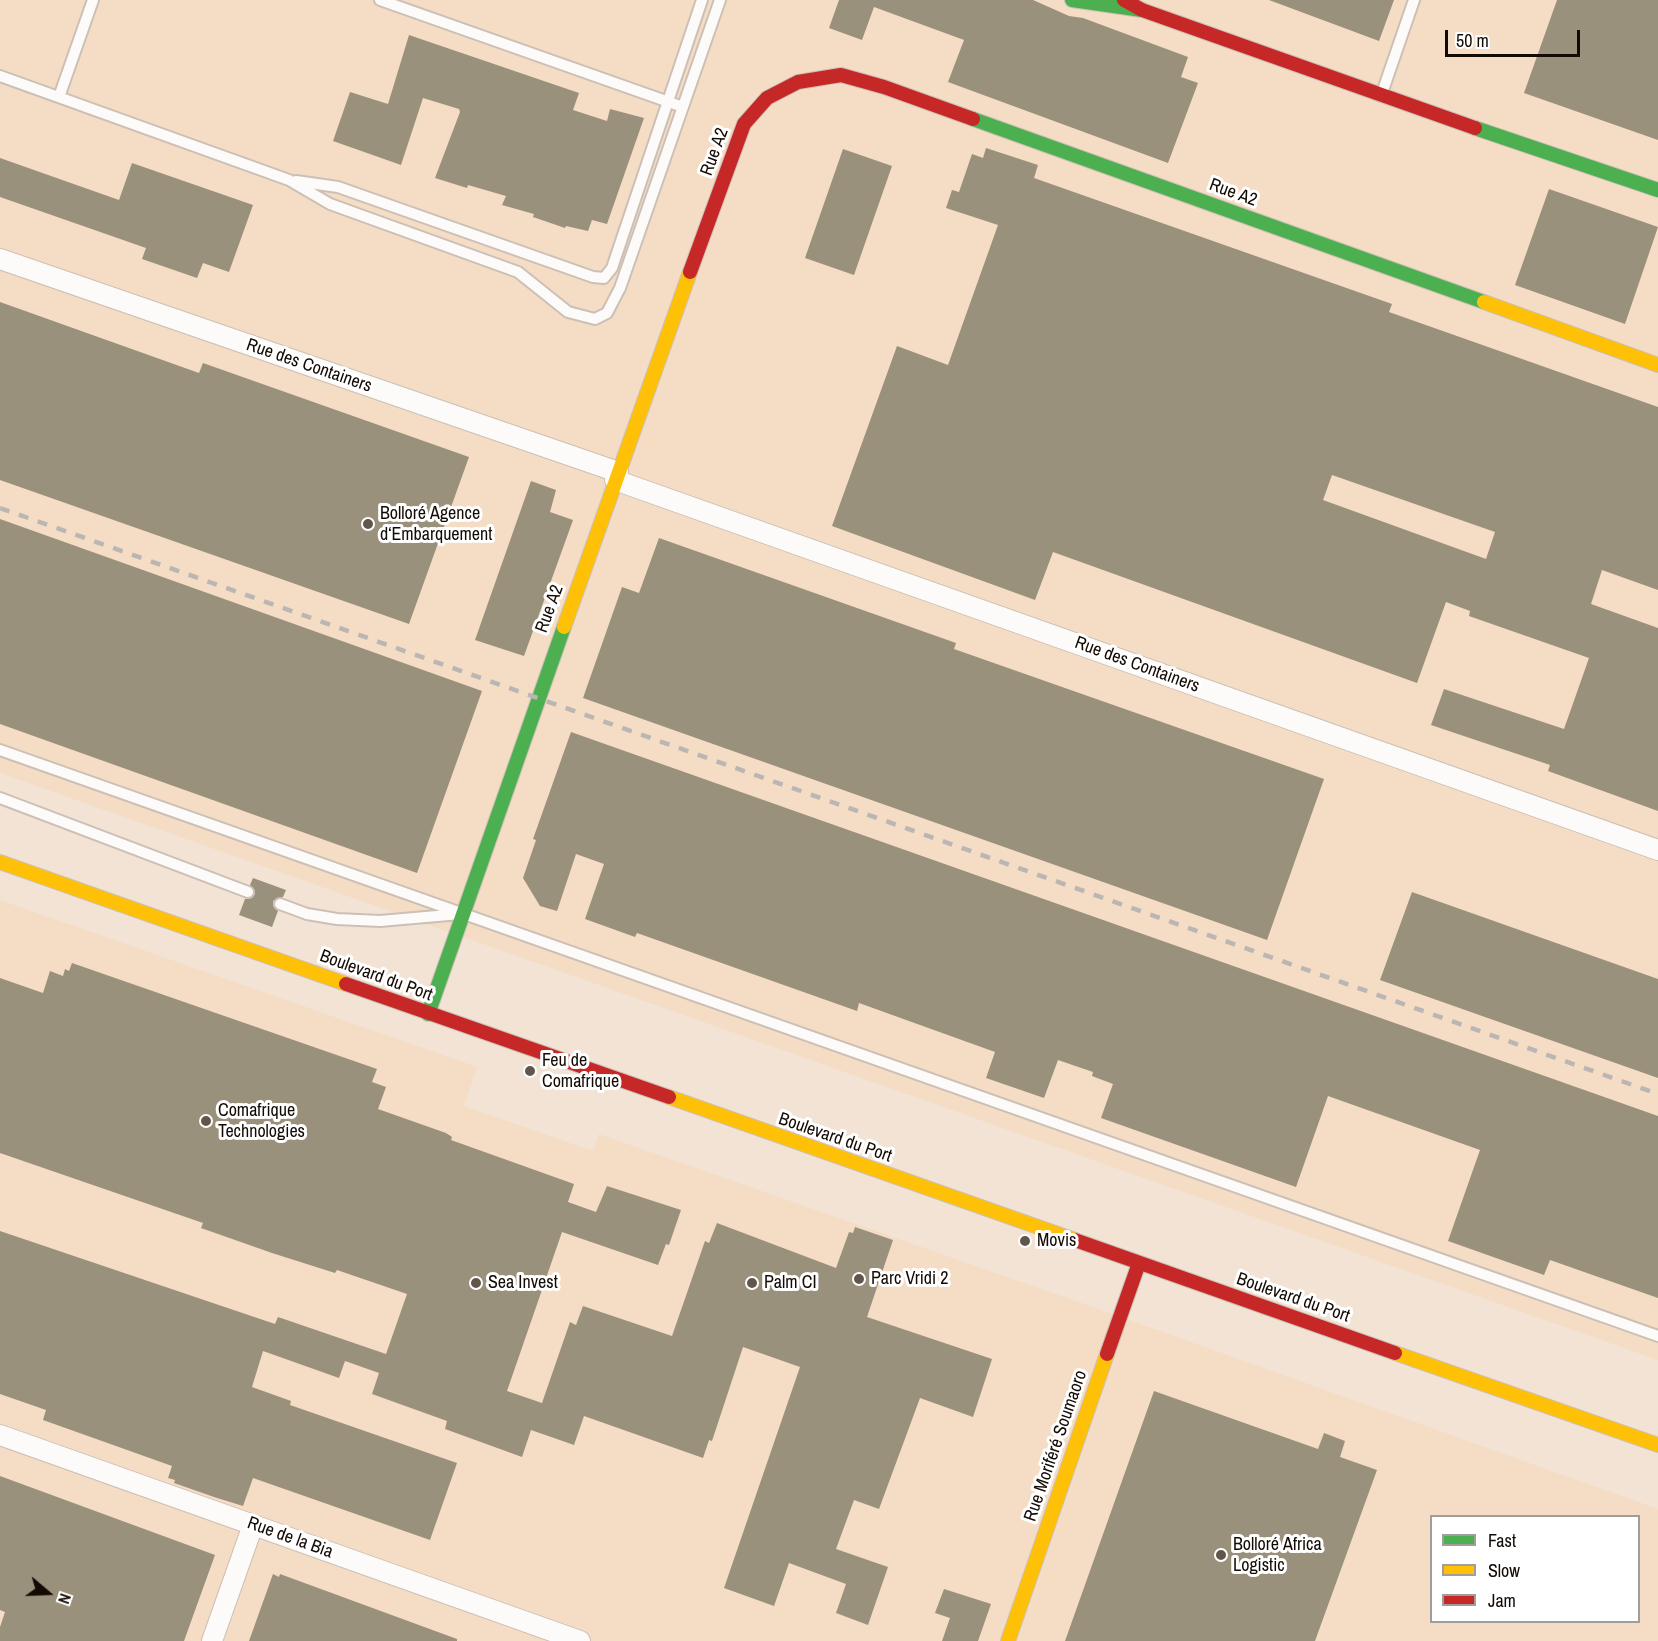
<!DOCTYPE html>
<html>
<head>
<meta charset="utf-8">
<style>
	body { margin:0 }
	#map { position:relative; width:1658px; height:1641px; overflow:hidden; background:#f2e3d5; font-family:"Archivo Narrow",sans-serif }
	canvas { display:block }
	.legend { position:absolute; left:1430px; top:1515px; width:210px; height:108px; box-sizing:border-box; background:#fff; border:2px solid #a19d9a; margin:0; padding:8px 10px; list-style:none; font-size:18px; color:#130a03 }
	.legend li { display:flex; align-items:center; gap:12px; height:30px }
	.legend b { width:30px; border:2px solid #a19d9a }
	.north { position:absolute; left:18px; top:1563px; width:60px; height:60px; -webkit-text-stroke:4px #fff; paint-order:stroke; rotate:109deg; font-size:16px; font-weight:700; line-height:24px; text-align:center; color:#130a03 }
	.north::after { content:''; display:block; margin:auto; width:21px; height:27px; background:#130a03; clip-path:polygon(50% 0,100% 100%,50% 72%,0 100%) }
	.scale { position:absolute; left:1445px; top:30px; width:135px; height:27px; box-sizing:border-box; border:3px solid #130a03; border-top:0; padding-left:8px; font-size:18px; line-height:21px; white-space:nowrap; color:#130a03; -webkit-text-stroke:4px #fff; paint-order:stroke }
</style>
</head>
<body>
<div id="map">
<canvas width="1658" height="1641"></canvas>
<ul class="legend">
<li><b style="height:8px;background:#4caf50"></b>Fast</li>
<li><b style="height:8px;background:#ffc107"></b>Slow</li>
<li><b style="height:8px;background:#c62828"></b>Jam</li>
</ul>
<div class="north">N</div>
<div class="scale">50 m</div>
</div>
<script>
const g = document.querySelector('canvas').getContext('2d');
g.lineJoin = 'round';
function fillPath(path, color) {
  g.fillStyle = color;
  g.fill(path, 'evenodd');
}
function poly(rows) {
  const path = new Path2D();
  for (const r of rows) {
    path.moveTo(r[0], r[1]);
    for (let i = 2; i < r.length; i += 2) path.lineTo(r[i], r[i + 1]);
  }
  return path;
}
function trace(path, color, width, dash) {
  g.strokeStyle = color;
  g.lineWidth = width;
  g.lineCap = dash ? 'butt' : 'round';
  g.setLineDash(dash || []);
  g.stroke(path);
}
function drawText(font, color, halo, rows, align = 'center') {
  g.font = font + ' "Archivo Narrow",sans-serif';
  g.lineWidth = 6;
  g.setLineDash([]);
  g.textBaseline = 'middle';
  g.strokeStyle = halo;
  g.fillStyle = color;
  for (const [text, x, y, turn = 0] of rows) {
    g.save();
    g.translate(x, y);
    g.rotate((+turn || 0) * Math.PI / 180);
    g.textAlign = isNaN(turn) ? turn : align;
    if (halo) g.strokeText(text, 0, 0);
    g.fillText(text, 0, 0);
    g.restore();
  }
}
fillPath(poly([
	[0,0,1658,0,1658,1360,0,773],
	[0,900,477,1067,464,1106,593,1151,599,1134,1107,1312,1658,1509,1658,1641,0,1641],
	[1432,1516,1638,1516,1638,1622,1432,1622]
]), '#f5dcc4');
fillPath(poly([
	[839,0,1033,0,1069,16,1083,18,1188,57,1181,77,1198,83,1168,163,948,82,964,40,874,7,862,40,829,28],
	[1269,0,1394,0,1379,41],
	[1557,0,1658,0,1658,140,1524,93],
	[409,35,579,93,573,110,607,121,610,109,644,118,607,224,592,220,588,231,566,226,565,228,533,217,534,214,502,205,506,196,468,185,467,188,435,178,460,112,459,109,423,98,401,165,333,141,350,92,388,104],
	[986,148,1038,165,1034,178,1392,304,1389,312,1658,407,1658,590,1602,570,1591,604,1658,628,1658,811,1548,771,1550,765,1431,725,1444,689,1564,729,1589,658,1469,616,1470,611,1446,602,1417,683,1053,552,1035,600,832,526,897,346,948,365,998,225,946,208,952,190,959,192,972,154,983,158],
	[1332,475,1495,532,1486,559,1323,500],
	[843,149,892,166,854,275,805,258],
	[0,158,119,200,132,163,253,205,229,272,203,263,197,278,142,259,146,248,0,197],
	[1549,189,1658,227,1625,324,1515,285],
	[0,302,199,373,203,363,469,457,409,624,0,480],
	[531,481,556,490,550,512,573,520,524,656,475,640],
	[0,519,482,691,417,873,0,724],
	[659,538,956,643,954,649,1324,779,1267,940,583,698,622,587,639,593],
	[571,732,1658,1116,1658,1298,1550,1260,1544,1275,1448,1241,1480,1150,1328,1096,1296,1187,1101,1118,1113,1084,1092,1076,1093,1072,1058,1060,1044,1098,986,1078,995,1052,859,1003,857,1011,637,933,635,937,585,919,604,864,576,854,557,911,540,906,523,878,536,840,533,839],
	[253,878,286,890,283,897,273,901,273,906,278,911,272,927,239,915,245,899,252,898,255,894,250,885],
	[1412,892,1658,979,1658,1078,1380,980],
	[72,963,377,1069,372,1082,386,1087,378,1109,446,1133,452,1137,451,1140,574,1184,568,1202,596,1212,607,1186,681,1210,669,1245,666,1244,658,1265,562,1232,507,1391,542,1403,570,1322,576,1325,583,1306,672,1336,705,1241,709,1243,717,1223,836,1268,849,1232,853,1233,855,1227,893,1240,867,1317,992,1359,973,1417,920,1398,879,1509,854,1500,836,1549,888,1567,868,1625,836,1613,846,1584,789,1563,774,1606,724,1588,800,1367,743,1347,712,1441,709,1440,703,1458,584,1416,574,1445,531,1430,522,1457,445,1429,447,1421,372,1394,379,1373,345,1361,339,1378,263,1351,252,1387,291,1401,290,1405,457,1463,430,1540,253,1478,243,1506,214,1497,174,1483,175,1480,168,1478,172,1466,43,1420,46,1410,0,1394,0,1231,275,1324,278,1317,386,1354,407,1294,337,1270,335,1273,272,1253,201,1228,203,1223,0,1153,0,978,43,993,50,971,63,976,65,969,69,971],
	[1154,1391,1318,1449,1324,1433,1345,1441,1340,1457,1377,1470,1315,1641,1065,1641],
	[0,1476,215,1555,184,1641,0,1641,0,1627,5,1612,0,1610],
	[273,1574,279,1577,280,1574,457,1639,457,1641,249,1641],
	[944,1589,991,1604,978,1641,942,1641,950,1618,935,1613]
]), '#9a917c');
const lane = poly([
	[380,0,683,107],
	[0,76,289,180,330,204,518,272,568,312,595,319,607,313,620,288,720,0],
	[1381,96,1414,0],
	[59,97,93,0],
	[296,181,338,187,593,277,604,278,612,268,702,0],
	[0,750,1658,1336],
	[0,798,248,892],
	[280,904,307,914,337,919,380,921,460,914]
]);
const street = poly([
	[0,259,618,472],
	[615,480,1658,850],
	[0,1435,580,1641],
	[212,1641,253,1525]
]);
const fast = poly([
	[1072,0,1142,10],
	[973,119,1484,302],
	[1475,128,1658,190],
	[428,1014,564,627]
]);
const slow = poly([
	[1484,302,1658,365],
	[564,627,690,272],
	[0,862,346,984],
	[669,1097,1075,1240],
	[1395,1353,1658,1445],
	[1008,1641,1107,1354]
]);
const jam = poly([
	[1124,0,1142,10,1475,128],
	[690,272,744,124,767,98,798,82,841,75,884,87,973,119],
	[346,984,669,1097],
	[1075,1240,1395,1353],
	[1107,1354,1139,1263]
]);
trace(lane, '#ccc0b6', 14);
trace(street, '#ccc0b6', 22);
trace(fast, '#ccc0b6', 16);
trace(slow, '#ccc0b6', 16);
trace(jam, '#ccc0b6', 16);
trace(lane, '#fdfbf9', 10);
trace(street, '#fdfbf9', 20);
trace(fast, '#4caf50', 14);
trace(slow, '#ffc107', 14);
trace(jam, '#c62828', 14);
trace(poly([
	[0,508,1658,1094]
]), '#bab6b3', 4.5, [10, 10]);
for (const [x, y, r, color] of [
	[368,524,6,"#61564c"],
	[530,1071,6,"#61564c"],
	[206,1121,6,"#61564c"],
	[1025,1241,6,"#61564c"],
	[859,1279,6,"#61564c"],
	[476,1283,6,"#61564c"],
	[752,1283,6,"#61564c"],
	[1221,1555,6,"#61564c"]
]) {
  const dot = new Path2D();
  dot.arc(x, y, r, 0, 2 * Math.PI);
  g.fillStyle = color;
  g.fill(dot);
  trace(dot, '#fff', 2);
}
drawText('18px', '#130a03', '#fff', [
	["Rue A2",715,152,-70],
	["Rue A2",1233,193,20],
	["Rue des Containers",309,366,19],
	["Rue A2",550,609,-70],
	["Rue des Containers",1137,665,20],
	["Boulevard du Port",376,976,20],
	["Boulevard du Port",835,1138,19],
	["Boulevard du Port",1293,1298,19],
	["Rue Moriféré Soumaoro",1056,1446,-71],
	["Rue de la Bia",290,1538,20]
]);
drawText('18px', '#130a03', '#fff', [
	["Bolloré Agence",380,514],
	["d‘Embarquement",380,535],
	["Feu de",542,1061],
	["Comafrique",542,1082],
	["Comafrique",218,1111],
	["Technologies",218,1132],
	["Movis",1037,1241],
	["Parc Vridi 2",871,1279],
	["Sea Invest",488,1283],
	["Palm CI",764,1283],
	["Bolloré Africa",1233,1545],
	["Logistic",1233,1566]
], 'left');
</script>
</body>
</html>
